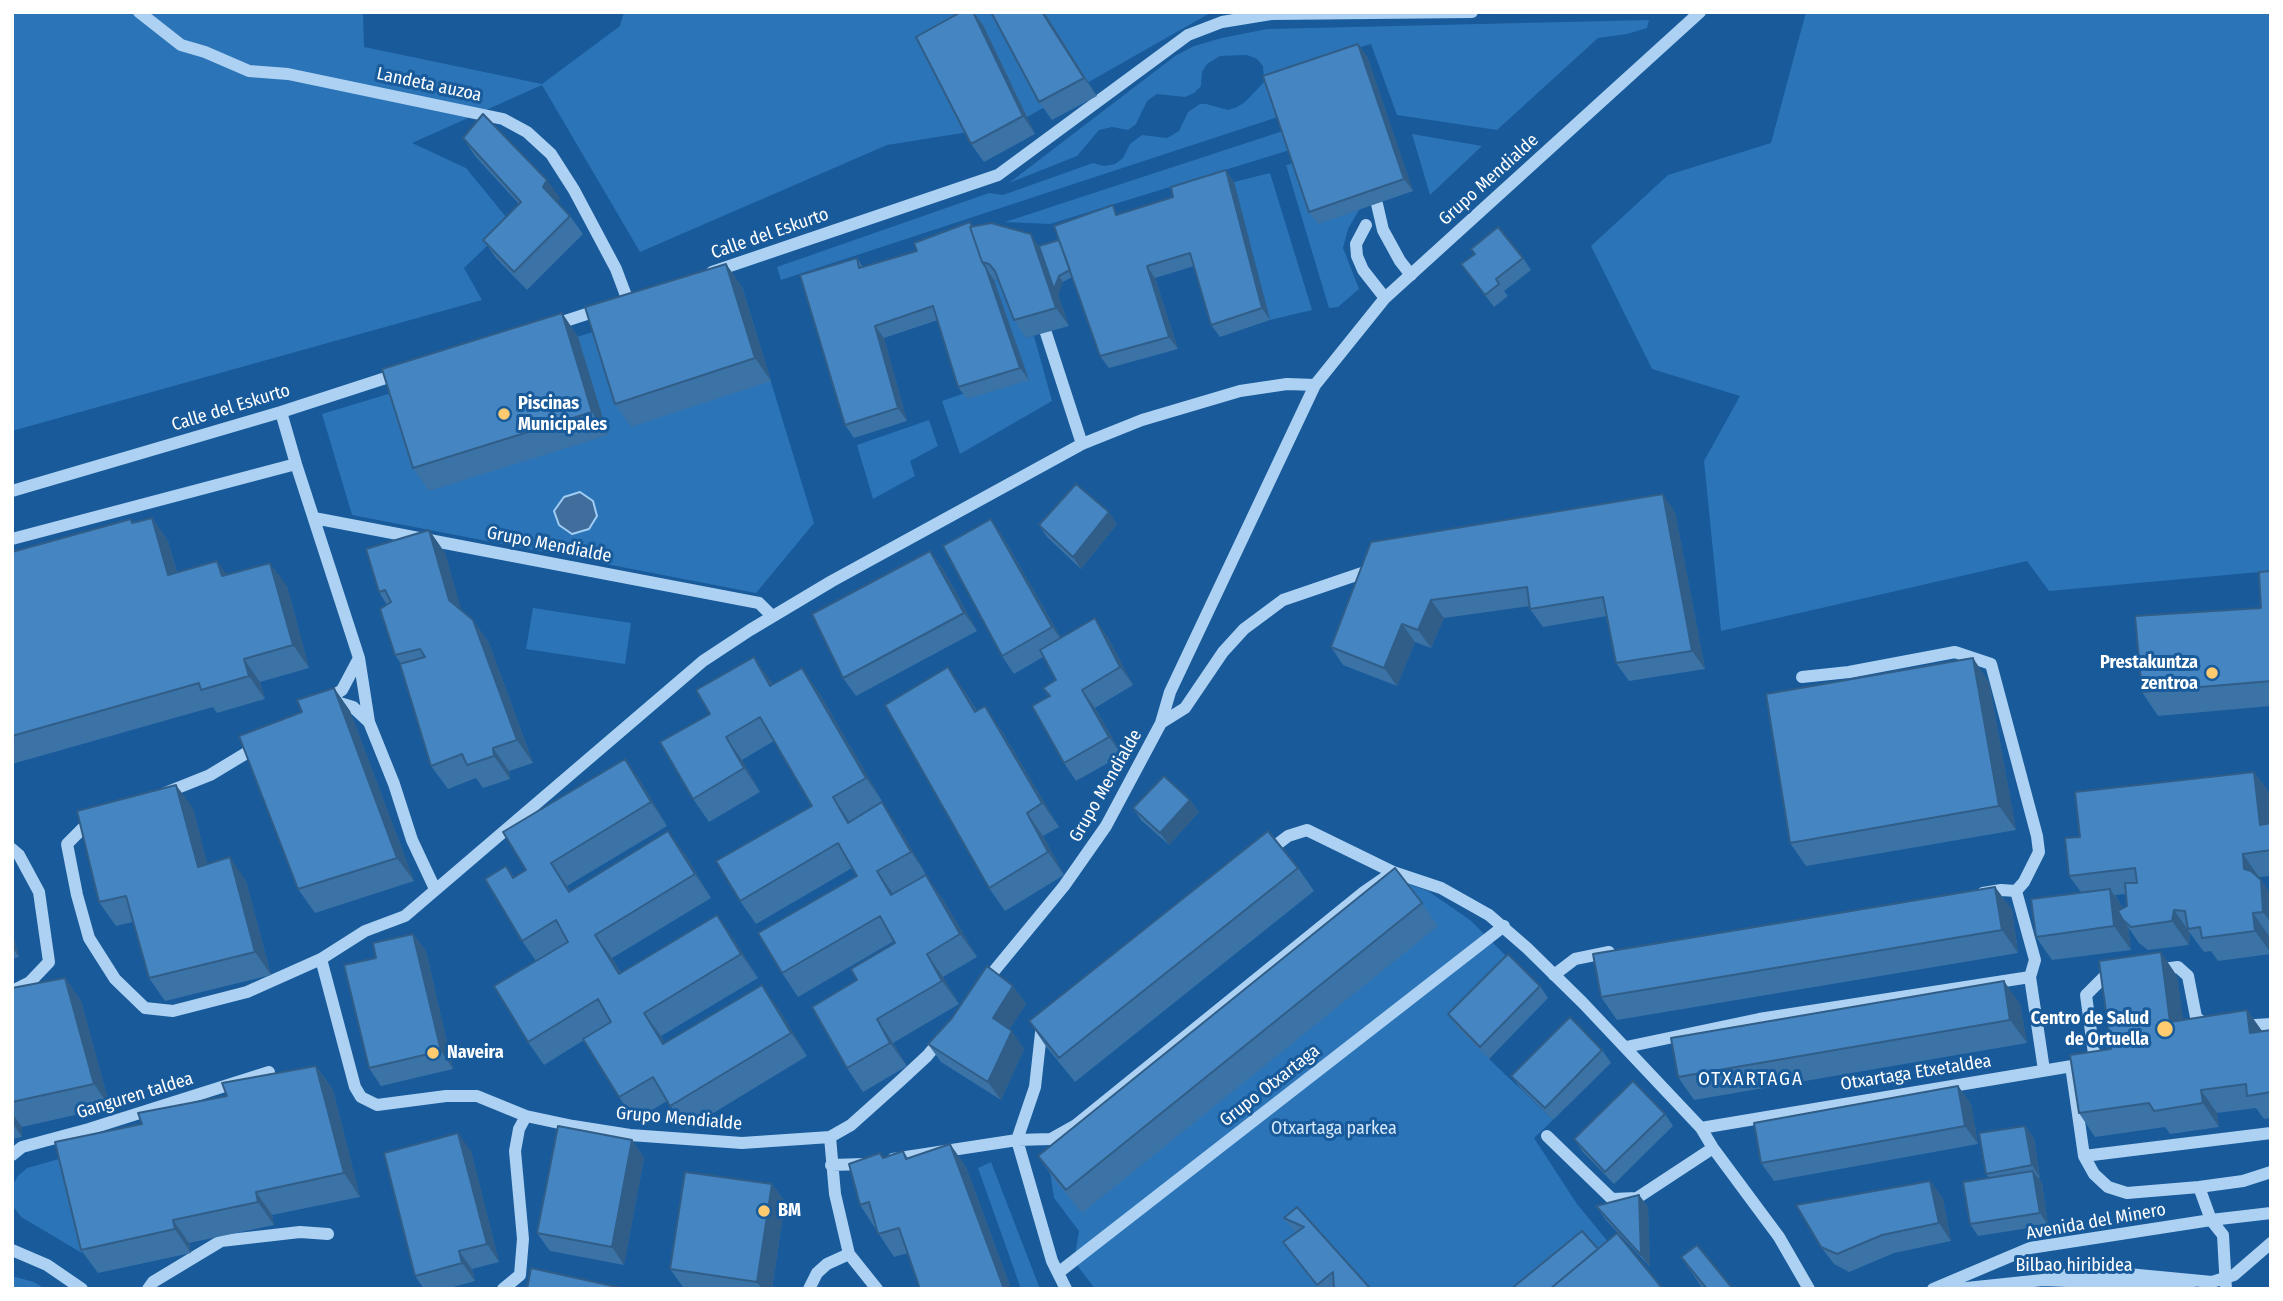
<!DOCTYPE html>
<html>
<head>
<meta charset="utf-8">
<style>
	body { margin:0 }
	#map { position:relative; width:2283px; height:1301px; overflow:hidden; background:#185a9a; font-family:"Fira Sans Condensed",sans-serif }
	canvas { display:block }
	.frame { position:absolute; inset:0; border:14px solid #fff; pointer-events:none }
</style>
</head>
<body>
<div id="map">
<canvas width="2283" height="1301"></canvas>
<div class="frame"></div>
</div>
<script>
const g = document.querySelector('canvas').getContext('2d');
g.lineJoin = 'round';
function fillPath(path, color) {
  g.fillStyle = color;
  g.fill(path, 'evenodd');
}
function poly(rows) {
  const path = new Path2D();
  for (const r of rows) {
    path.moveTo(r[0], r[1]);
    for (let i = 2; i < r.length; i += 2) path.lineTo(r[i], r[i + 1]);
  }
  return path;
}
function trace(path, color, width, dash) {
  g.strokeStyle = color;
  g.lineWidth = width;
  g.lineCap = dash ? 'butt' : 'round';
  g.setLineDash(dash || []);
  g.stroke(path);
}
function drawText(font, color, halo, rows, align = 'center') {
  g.font = font + ' "Fira Sans Condensed",sans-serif';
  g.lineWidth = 6;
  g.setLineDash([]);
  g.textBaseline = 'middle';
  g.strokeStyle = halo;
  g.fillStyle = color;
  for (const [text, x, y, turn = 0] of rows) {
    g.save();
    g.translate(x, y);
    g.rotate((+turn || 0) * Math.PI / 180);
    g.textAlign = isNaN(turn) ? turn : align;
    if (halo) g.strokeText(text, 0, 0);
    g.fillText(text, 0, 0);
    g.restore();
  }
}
fillPath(poly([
	[12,12,363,12,364,47,542,84,620,26,624,12,1212,12,1013,125,887,145,640,252,542,85,412,143,466,168,511,223,464,268,482,300,12,431],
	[1806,12,2271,12,2271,571,2049,591,2027,561,1721,631,1704,461,1740,396,1652,369,1591,246,1668,175,1771,143],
	[1649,20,1647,28,1627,34,1598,38,1497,130,1397,115,1371,44,1271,73,1272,88,1281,116,781,280,777,267,989,193,1003,195,1093,163,1104,166,1115,164,1123,158,1130,144,1142,135,1167,138,1179,131,1188,112,1200,104,1206,104,1228,110,1237,107,1245,102,1264,82,1263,66,1257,59,1247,55,1220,56,1207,64,1202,72,1201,86,1194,93,1185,97,1157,94,1147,101,1136,124,1128,130,1112,127,1099,130,1077,156,1009,183,1175,56,1194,46,1222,38,1267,29],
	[1286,130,1293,149,1050,224,1005,222],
	[1412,134,1482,146,1430,195],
	[1297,162,1359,210,1348,229,1343,248,1359,289,1338,307,1329,308,1286,165],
	[1270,173,1312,310,1270,320,1234,182],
	[994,280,1001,282,1026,338,1034,336,1052,401,960,454,942,401,965,393],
	[742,287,814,523,756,593,352,515,322,414],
	[929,420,938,446,910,461,915,476,873,499,857,445],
	[533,608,631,623,625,664,526,649],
	[1395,879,1428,891,1470,920,1516,966,1489,1059,1553,1120,1534,1138,1577,1204,1614,1249,1565,1289,1095,1289,1074,1261,1079,1231,1054,1198,1047,1151],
	[59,1159,82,1253,21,1217,12,1205,12,1186,18,1176,27,1168],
	[991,1162,1040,1289,1021,1289,978,1168],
	[12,1276,34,1282,45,1289,12,1289]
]), '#2b74b7');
const water = poly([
	[580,492,593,501,597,516,589,529,572,534,559,525,554,511,564,497,580,492]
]);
fillPath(water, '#406d9b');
trace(water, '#a0cdf4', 2);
trace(poly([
	[139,12,181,45,205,52,249,71,288,74,503,119,527,132,551,154,574,190,616,269,628,301],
	[1377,204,1383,230,1400,261,1411,275],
	[1366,225,1356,244,1357,256,1363,270,1385,298],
	[712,272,998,175,1188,35,1222,22,1271,14,1472,12],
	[553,325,602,309],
	[1046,333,1082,444],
	[281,412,296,464,359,658],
	[12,491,281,412,398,374],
	[314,518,759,603,772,616],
	[12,539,296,464],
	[1802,677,1849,672,1955,652,1991,664,2037,836,2039,852,2024,882,2016,891],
	[330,700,353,707,369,722],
	[325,701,342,690,359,658,369,722,394,784,412,840,435,889],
	[1161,723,1185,708,1223,652,1244,629,1283,600,1368,571],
	[165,793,210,775,258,746],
	[96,822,83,828,67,844,77,895,89,938,115,979,145,1008,173,1011,247,992,321,959,365,931,405,916,703,661,750,630,832,581,1082,444,1142,420,1240,391,1287,384,1315,385],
	[12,849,19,855,39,892,49,962,30,982,12,991],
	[1266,853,1288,836,1307,830,1393,872],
	[1983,893,2001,890,2016,891,2035,960,2030,977,2044,1070],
	[321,959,355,1087,361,1097,377,1105,446,1096,477,1096,526,1116,573,1126,630,1135,742,1143,830,1137,851,1125,899,1082,927,1056,942,1038],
	[2155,970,2178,967,2188,976,2196,1017,2208,1027],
	[1554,975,1575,959,1609,952],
	[985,982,1064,886,1106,826,1161,723,1170,692,1315,385,1385,298,1700,12],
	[1050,1026,1041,1033,1035,1087,1017,1140,1052,1261,1066,1289],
	[2240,1026,2271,1024],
	[1626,1047,1759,1019,2030,977],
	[2071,1066,2084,1156,2094,1174,2108,1187,2127,1193,2199,1187,2243,1181,2271,1172],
	[1701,1128,2084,1064,2094,1054,2086,995,2106,975,2116,974],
	[1547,1136,1612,1199,1637,1198,1713,1148],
	[830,1137,835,1194,849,1254,877,1289],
	[12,1155,22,1147,89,1129,269,1072],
	[2084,1156,2271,1133],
	[893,1159,1017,1140,1051,1139,1076,1125,1364,892,1393,872,1441,888,1489,915,1527,948,1583,1003,1701,1128,1713,1148,1779,1237,1809,1289],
	[831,1165,865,1164],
	[2199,1187,2211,1220,2223,1235,2226,1289],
	[12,1250,47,1265,82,1289],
	[1058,1273,1504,926],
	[2043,1280,2086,1270,2212,1282,2234,1275,2271,1243],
	[148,1289,153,1282,221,1241,300,1232,328,1234],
	[503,1289,520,1275,523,1239,515,1151,519,1129,526,1116],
	[809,1289,817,1273,827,1264,849,1254],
	[1933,1289,2030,1248,2211,1220,2271,1213],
	[1957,1289,2043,1280,2139,1284,2190,1289]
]), '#add1f2', 12);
fillPath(poly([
	[961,12,974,12,983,25,1035,134,984,162,971,144],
	[991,12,1044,12,1097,96,1052,120,1039,102],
	[1367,56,1413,191,1318,224,1309,212],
	[463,138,560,198,557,202,570,216,583,234,527,290,496,258,483,240,519,204,475,156],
	[1234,182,1270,320,1220,337,1211,325,1194,266,1155,278,1178,349,1109,368,1100,356,1072,277,1063,282,1058,295,1069,326,1026,338,1014,320,999,281,994,280,1029,380,967,399,958,387,938,320,884,338,907,421,854,438,845,425,857,258,863,267,917,251,973,227,1039,246,1059,240,1119,214],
	[1523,258,1531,270,1504,291,1508,296,1494,307,1461,264],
	[726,264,742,287,771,381,631,427,615,404],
	[562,313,578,337,608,435,429,491,413,468],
	[1675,512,1705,669,1629,681,1616,663,1607,616,1543,627,1530,609,1530,606,1444,618,1431,648,1415,642,1397,686,1343,665,1331,647,1371,542],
	[152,518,168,541,177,572,227,575,287,586,309,668,260,682,265,699,217,713,213,707,12,764,12,552,131,519,133,522],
	[991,519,1003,537,1061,638,1107,636,1133,685,1095,708,1122,755,1076,781,1064,763,1049,697,1043,688,1056,680,1043,657,1014,674,1002,656],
	[1117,524,1081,569,1047,537,1039,525],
	[429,530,445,553,461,610,473,620,489,643,533,763,509,771,510,779,483,788,476,778,448,789,431,766,401,664,395,655,387,605,379,592],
	[930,551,943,569,977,631,856,696,843,678],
	[2271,571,2271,706,2158,716,2142,692,2261,608],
	[770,680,773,685,818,691,882,801,850,821,898,826,926,875,942,898,977,957,943,977,959,1004,893,1043,907,1066,863,1092,847,1068,857,980,895,943,894,941,798,997,782,973,857,876,852,868,756,924,740,901,812,806,774,741,742,760,760,792,709,822,693,799,660,742],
	[1989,682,2016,830,1806,866,1790,843],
	[334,688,350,711,414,881,315,913,298,889,302,712],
	[964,690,977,711,1001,730,1059,827,1043,836,1064,875,1005,911,989,888],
	[625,759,641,782,667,826,567,886,570,891,685,854,711,898,612,958,621,973,733,938,758,978,661,1036,665,1043,778,1008,807,1056,687,1129,667,1101,635,1120,619,1097,584,1040,544,1065,528,1042,536,961,522,941,506,866,514,877,526,870],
	[2254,772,2271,795,2271,876,2259,877,2271,895,2271,936,2269,936,2271,954,2218,961,2211,951,2204,952,2190,933,2189,945,2148,950,2139,943,2128,927,2131,950,2052,960,2036,937,2081,892,2069,876,2080,837],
	[2126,894,2127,906,2123,908,2115,895],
	[1190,800,1199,812,1169,845,1141,820,1133,808],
	[193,808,207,864,246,881,271,975,165,1001,149,978,133,922,116,926,99,902],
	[1298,868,1314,891,1075,1082,1045,1045,1029,1021],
	[1995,887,2012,910,2018,953,1617,1020,1601,997],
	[1422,903,1438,926,1082,1213,1054,1179,1038,1156],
	[12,930,19,957,12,959],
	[413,934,426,951,453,1069,381,1086,369,1068,376,958],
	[2177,976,2183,1020,2247,1010,2262,1031,2271,1030,2271,1118,2264,1119,2256,1108,2217,1113,2219,1127,2170,1134,2165,1127,2095,1137,2079,1113,2111,1049],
	[65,978,81,1001,110,1107,22,1127,22,1137,12,1139,12,988],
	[1013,986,1026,1004,1009,1029,1024,1049,1001,1100,941,1062,928,1044],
	[1540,986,1548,998,1489,1059,1456,1026,1448,1014],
	[2020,1004,2027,1043,1694,1100,1678,1077],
	[1602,1050,1611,1063,1553,1120,1520,1088,1511,1076],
	[316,1066,333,1090,360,1197,272,1215,274,1225,189,1243,191,1253,98,1273,81,1250,227,1096],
	[1958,1086,1971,1104,1978,1144,1774,1181,1761,1163],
	[1665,1114,1673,1126,1614,1184,1583,1152,1574,1139],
	[2025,1126,2034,1138,2040,1178,2038,1178,2042,1183,2048,1225,1978,1236,1970,1224,1989,1178,1986,1174],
	[632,1140,644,1158,624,1265,550,1251,537,1233],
	[950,1144,966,1167,1011,1289,920,1289,908,1253,894,1257,860,1205,883,1158,903,1151,908,1158],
	[471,1151,499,1262,472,1269,475,1281,446,1289,424,1289,415,1276],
	[1930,1181,1943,1199,1951,1241,1894,1253,1849,1272,1834,1264,1821,1247],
	[772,1184,785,1202,772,1289,692,1289,683,1287,670,1269],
	[1639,1195,1648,1207,1650,1267,1605,1219,1596,1206],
	[1297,1207,1370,1289,1319,1289,1283,1242,1296,1232,1293,1230,1284,1218],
	[1681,1257,1733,1289,1703,1289]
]), '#3b73a7');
fillPath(poly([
	[973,12,983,25,1035,134,1023,116],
	[1042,12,1044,12,1097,96,1084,78],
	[1358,44,1367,56,1413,191,1404,179],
	[1226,170,1234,182,1270,320,1262,308],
	[547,180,560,198,556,205,543,187],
	[1031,234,1063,282,1058,295,1069,326,1056,308],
	[726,264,742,287,771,381,755,358],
	[1147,266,1155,278,1178,349,1169,337],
	[986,268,994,280,1029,380,1020,368],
	[562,313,578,337,608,435,592,412],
	[875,326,884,338,907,421,898,408],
	[1663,494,1675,512,1705,669,1692,651],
	[1109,512,1117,524,1081,569,1073,557],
	[152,518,168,541,184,598,168,575],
	[991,519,1003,537,1065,645,1052,627],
	[429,530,445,553,465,623,449,600],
	[930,551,943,569,977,631,964,613],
	[217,561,234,584,222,576],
	[270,563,287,586,309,668,293,645],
	[1431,600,1444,618,1431,648,1418,630],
	[1095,618,1107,636,1133,685,1120,667],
	[473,620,489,643,533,763,517,740],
	[1402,624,1415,642,1397,686,1384,668],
	[754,657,770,680,787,710,770,686],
	[1973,658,1989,682,2016,830,1999,806],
	[244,659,260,682,265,699,249,676],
	[948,667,964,690,991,736,975,712],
	[802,668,818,691,882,801,866,778],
	[334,688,350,711,414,881,397,858],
	[1082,690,1095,708,1122,755,1109,737],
	[985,706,1001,730,1059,827,1042,803],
	[726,737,742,760,760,792,744,768],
	[493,748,509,771,510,779,494,756],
	[625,759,641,782,667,826,651,802],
	[2254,772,2271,795,2271,840,2260,825],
	[176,785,193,808,214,890,198,867],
	[833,797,849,821,864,846,848,823],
	[1190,800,1199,812,1169,845,1160,833],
	[882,802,898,826,927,875,911,852],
	[1027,813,1043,836,1064,875,1048,852],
	[668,831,685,854,711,898,695,874],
	[2243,854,2259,877,2261,893,2244,869],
	[230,857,246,881,271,975,255,952],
	[551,863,567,886,585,915,569,892],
	[877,871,894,895,891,895],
	[926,875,942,898,977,957,960,934],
	[2261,880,2271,895,2271,923,2263,912],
	[1995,887,2012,910,2018,953,2002,930],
	[2110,889,2126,912,2123,920,2128,927,2131,950,2114,926],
	[2174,910,2190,933,2189,945,2172,921],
	[2253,913,2269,936,2271,953,2255,931],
	[717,915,733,938,758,978,741,954],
	[12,930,19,957,12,947],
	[413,934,426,951,453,1069,441,1051],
	[595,935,612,958,636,998,619,974],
	[2161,952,2177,976,2187,1045,2170,1022],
	[927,954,943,977,959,1004,942,981],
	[65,978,81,1001,110,1107,94,1084],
	[2004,981,2020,1004,2027,1043,2010,1020],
	[762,985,778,1008,807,1056,791,1033],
	[1013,986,1026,1004,1005,1036,993,1018],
	[2247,1010,2264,1034,2250,1033],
	[644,1013,661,1036,679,1068,663,1044],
	[877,1019,893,1043,907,1066,890,1043],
	[1012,1031,1024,1049,1001,1100,988,1082],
	[316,1066,333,1090,360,1197,344,1173],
	[1958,1086,1971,1104,1978,1144,1965,1126],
	[2201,1090,2217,1113,2219,1127,2203,1103],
	[12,1113,22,1127,22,1137,12,1122],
	[2025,1126,2034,1138,2040,1178,2032,1165],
	[458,1133,471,1151,499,1262,487,1244],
	[632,1140,644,1158,624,1265,612,1247],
	[950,1144,966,1167,1011,1289,1004,1289],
	[2033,1171,2042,1183,2048,1225,2040,1213],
	[1930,1181,1943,1199,1951,1241,1939,1223],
	[772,1184,785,1202,772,1289,762,1289,757,1282],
	[256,1192,272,1215,274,1225,258,1202],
	[1639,1195,1648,1207,1650,1267,1641,1255],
	[173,1220,189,1243,191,1253,175,1229],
	[459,1251,472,1269,475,1281,462,1263]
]), '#305e88');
const building = poly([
	[961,12,973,12,1023,116,971,144,916,37,961,12],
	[991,12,1042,12,1084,78,1039,102,991,12],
	[1358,44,1404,179,1309,212,1263,76,1358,44],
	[483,114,547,180,543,187,570,216,514,272,483,240,521,202,463,138,483,114],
	[1226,170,1262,308,1211,325,1190,253,1147,266,1169,337,1100,356,1054,226,1113,205,1116,215,1173,197,1171,187,1226,170],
	[970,222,972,227,970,227,982,262,986,268,1020,368,958,387,933,306,875,326,898,408,845,425,800,275,857,258,859,268,917,251,914,243,970,222],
	[991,223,1031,234,1056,308,1014,320,995,271,989,264,982,262,970,227,991,223],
	[1498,227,1523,258,1496,279,1499,284,1485,295,1461,264,1475,254,1471,249,1498,227],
	[1059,240,1070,270,1059,276,1054,289,1039,246,1059,240],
	[726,264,755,358,615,404,585,307,726,264],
	[562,313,592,412,413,468,382,369,562,313],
	[1076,484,1109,512,1073,557,1039,525,1076,484],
	[1663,494,1692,651,1616,663,1603,597,1530,609,1527,587,1431,600,1418,630,1402,624,1384,668,1331,647,1371,542,1663,494],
	[152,518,168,575,217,561,222,576,270,563,293,645,244,659,249,676,201,690,199,683,12,736,12,552,131,519,132,523,152,518],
	[991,519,1052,627,1002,656,943,546,991,519],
	[429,530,449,600,473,620,517,740,493,748,494,756,467,765,462,754,431,766,400,664,425,657,420,649,395,655,380,609,391,602,385,590,379,592,366,549,429,530],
	[930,551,964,613,843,678,812,614,930,551],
	[2271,571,2271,681,2142,692,2135,616,2261,608,2259,572,2271,571],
	[1095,618,1120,667,1082,690,1109,737,1064,763,1032,706,1050,696,1043,688,1056,680,1040,650,1095,618],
	[754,657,770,686,802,668,866,778,833,797,848,823,882,802,911,852,877,871,891,895,926,875,960,934,927,954,942,981,877,1019,890,1043,847,1068,812,1007,857,980,851,969,895,943,880,916,782,973,758,933,857,876,838,843,740,901,716,861,812,806,760,717,726,737,744,768,693,799,660,742,710,714,696,690,754,657],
	[1973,658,1999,806,1790,843,1766,694,1973,658],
	[948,667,975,712,985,706,1042,803,1027,813,1048,852,989,888,885,705,948,667],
	[334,688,397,858,298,889,239,736,302,712,297,700,334,688],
	[625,759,651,802,551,863,569,892,668,831,695,874,595,935,619,974,717,915,741,954,644,1013,663,1044,762,985,791,1033,670,1106,653,1077,619,1097,583,1039,611,1022,598,999,528,1042,494,986,568,942,556,920,522,941,485,879,506,866,513,878,526,870,503,832,625,759],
	[2254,772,2260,825,2271,823,2271,850,2243,854,2244,869,2251,871,2261,880,2263,912,2253,913,2255,931,2202,938,2200,927,2188,929,2185,911,2174,910,2172,921,2131,927,2123,920,2118,911,2127,906,2125,883,2137,883,2135,868,2069,876,2065,838,2080,837,2075,792,2254,772],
	[1164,776,1190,800,1160,833,1133,808,1164,776],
	[176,785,198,867,230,857,255,952,149,978,126,896,99,902,77,811,176,785],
	[1268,831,1298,868,1059,1058,1029,1021,1268,831],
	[1395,868,1422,903,1066,1190,1038,1156,1395,868],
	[1995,887,2002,930,1601,997,1593,954,1995,887],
	[2110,889,2114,926,2036,937,2031,899,2110,889],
	[413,934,441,1051,369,1068,344,965,376,958,373,943,413,934],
	[2161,952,2170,1022,2247,1010,2250,1033,2271,1030,2271,1092,2247,1096,2246,1084,2201,1090,2203,1103,2154,1111,2149,1103,2079,1113,2070,1055,2111,1049,2099,961,2161,952],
	[1508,954,1540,986,1480,1047,1448,1014,1508,954],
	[987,966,1013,986,993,1018,1012,1031,988,1082,928,1044,952,1018,987,966],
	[65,978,94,1084,12,1102,12,988,65,978],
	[2004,981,2010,1020,1678,1077,1671,1038,2004,981],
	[1570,1017,1602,1050,1545,1108,1511,1076,1570,1017],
	[316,1066,344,1173,256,1192,258,1202,173,1220,175,1229,81,1250,55,1142,142,1124,138,1113,227,1096,222,1083,316,1066],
	[1633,1081,1665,1114,1605,1172,1574,1139,1633,1081],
	[1958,1086,1965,1126,1761,1163,1754,1123,1958,1086],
	[558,1126,632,1140,612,1247,537,1233,558,1126],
	[2025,1126,2032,1165,1986,1174,1979,1133,2025,1126],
	[458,1133,487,1244,459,1251,462,1263,415,1276,384,1153,458,1133],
	[950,1144,1004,1289,920,1289,899,1228,878,1234,869,1202,860,1205,849,1164,880,1153,883,1158,903,1151,906,1159,950,1144],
	[2033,1171,2040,1213,1970,1224,1963,1182,2033,1171],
	[685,1172,772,1184,757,1282,670,1269,685,1172],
	[1930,1181,1939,1223,1882,1235,1837,1254,1821,1247,1796,1205,1930,1181],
	[1639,1195,1641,1255,1596,1206,1639,1195],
	[1297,1207,1369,1287,1367,1289,1334,1289,1333,1272,1317,1285,1283,1242,1304,1227,1284,1218,1297,1207],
	[1582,1231,1598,1249,1550,1289,1511,1289,1582,1231],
	[1617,1233,1663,1289,1550,1289,1617,1233],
	[1697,1245,1733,1289,1707,1289,1681,1257,1697,1245],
	[531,1268,626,1289,527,1289,531,1268]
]);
fillPath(building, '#4586c2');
trace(building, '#305e88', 2);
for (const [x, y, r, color] of [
	[504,414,7,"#ffcb6e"],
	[2212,673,7,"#ffcb6e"],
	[2165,1029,9,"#ffcb6e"],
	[433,1053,7,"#ffcb6e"],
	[764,1211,7,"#ffcb6e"]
]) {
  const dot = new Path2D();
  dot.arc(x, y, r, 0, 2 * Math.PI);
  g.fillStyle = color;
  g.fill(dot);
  trace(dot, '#185a9a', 2.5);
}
drawText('18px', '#fff', '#185a9a', [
	["Landeta auzoa",429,85,12],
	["Grupo Mendialde",1489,180,-42],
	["Calle del Eskurto",770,234,-19],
	["Calle del Eskurto",231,408,-17],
	["Grupo Mendialde",549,545,11],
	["Grupo Mendialde",1106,786,-60],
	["Otxartaga Etxetaldea",1916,1073,-9],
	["Grupo Otxartaga",1270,1086,-38],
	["Ganguren taldea",135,1096,-17],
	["Grupo Mendialde",679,1119,5],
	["Avenida del Minero",2096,1222,-10],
	["Bilbao hiribidea",2074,1266]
]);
drawText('bold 18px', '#fff', '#185a9a', [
	["Piscinas",518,404],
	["Municipales",518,425],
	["Prestakuntza",2198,663,"right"],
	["zentroa",2198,684,"right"],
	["Centro de Salud",2149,1019,"right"],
	["de Ortuella",2149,1040,"right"],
	["Naveira",447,1053],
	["BM",778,1211]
], 'left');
drawText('18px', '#d5e9fc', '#185a9a', [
	["Otxartaga parkea",1334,1129]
]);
g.letterSpacing = '2px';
drawText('19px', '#fff', '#185a9a', [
	["OTXARTAGA",1751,1080]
]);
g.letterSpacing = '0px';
</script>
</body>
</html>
